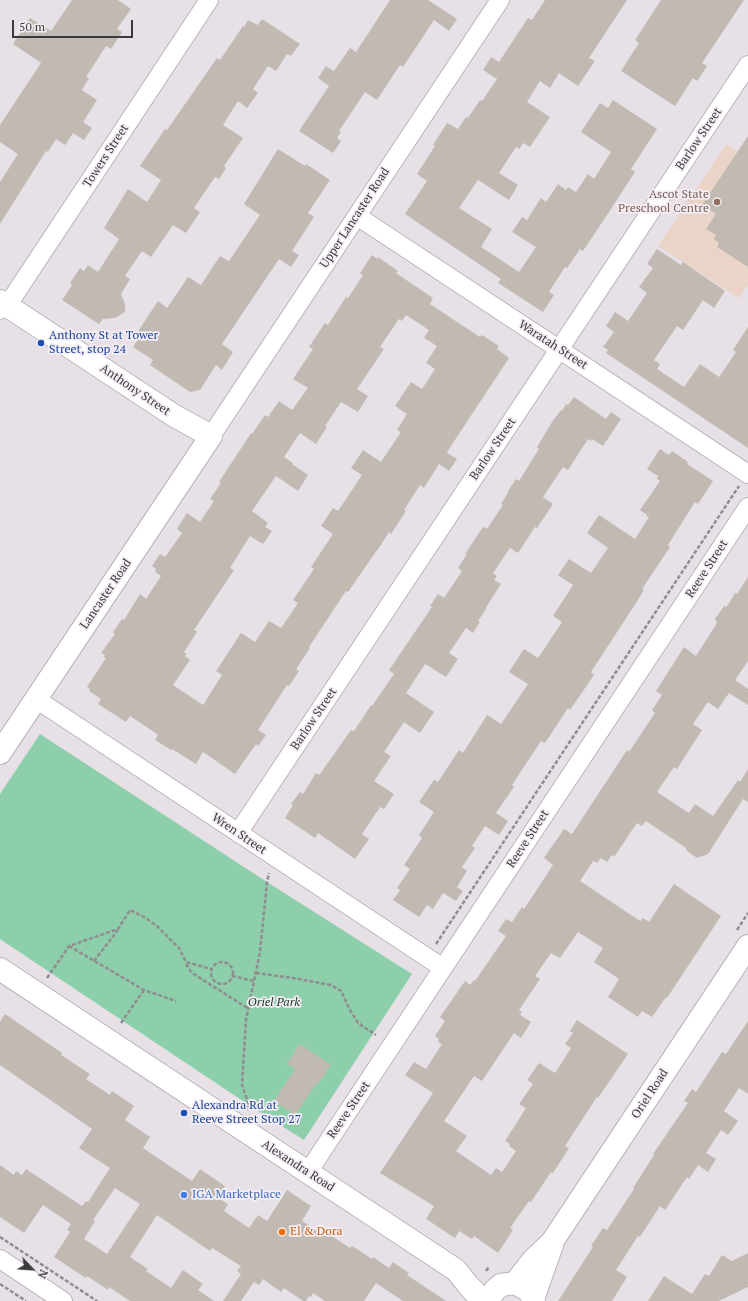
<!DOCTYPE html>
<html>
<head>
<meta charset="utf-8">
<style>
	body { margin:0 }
	#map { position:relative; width:748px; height:1301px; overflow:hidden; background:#e8e0e7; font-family:"PT Serif",serif }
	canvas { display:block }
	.north { position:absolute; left:12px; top:1249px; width:40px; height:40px; -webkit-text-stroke:3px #f5edf4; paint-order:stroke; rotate:115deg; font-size:11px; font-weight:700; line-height:16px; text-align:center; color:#3c393c }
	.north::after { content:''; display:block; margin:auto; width:14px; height:18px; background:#3c393c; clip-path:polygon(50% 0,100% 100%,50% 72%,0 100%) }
	.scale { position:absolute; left:12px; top:20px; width:121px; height:18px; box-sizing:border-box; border:2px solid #3c393c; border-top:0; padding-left:5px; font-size:12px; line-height:14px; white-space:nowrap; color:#3c393c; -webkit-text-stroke:3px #f5edf4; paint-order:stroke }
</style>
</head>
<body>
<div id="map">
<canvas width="748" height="1301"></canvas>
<div class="north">N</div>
<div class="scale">50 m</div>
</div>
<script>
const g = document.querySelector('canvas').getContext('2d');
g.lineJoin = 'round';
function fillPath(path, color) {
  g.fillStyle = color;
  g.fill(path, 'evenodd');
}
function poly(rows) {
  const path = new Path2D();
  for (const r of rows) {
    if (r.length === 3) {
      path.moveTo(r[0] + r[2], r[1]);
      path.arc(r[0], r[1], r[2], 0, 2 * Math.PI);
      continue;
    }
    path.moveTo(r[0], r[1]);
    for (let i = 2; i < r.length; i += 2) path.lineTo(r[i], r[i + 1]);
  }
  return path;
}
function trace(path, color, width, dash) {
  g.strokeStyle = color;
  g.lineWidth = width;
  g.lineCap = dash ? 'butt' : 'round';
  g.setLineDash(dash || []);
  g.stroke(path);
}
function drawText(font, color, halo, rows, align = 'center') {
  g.font = font + ' "PT Serif",serif';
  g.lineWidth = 3.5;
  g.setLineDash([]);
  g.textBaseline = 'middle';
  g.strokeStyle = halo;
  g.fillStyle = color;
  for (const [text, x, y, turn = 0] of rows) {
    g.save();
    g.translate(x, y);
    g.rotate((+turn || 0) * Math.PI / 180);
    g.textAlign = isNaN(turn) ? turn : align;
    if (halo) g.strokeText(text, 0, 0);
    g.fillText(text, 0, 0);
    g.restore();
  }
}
fillPath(poly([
	[726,144,748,158,748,285,739,298,658,246]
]), '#ead4c8');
fillPath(poly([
	[40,734,267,882,412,974,304,1140,249,1105,0,939,0,794]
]), '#8dcfab');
fillPath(poly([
	[72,0,118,0,131,9,117,29,122,32,111,49,106,46,86,77,89,78,82,90,97,100,83,122,92,128,84,140,73,133,65,145,56,139,48,152,46,151,0,224,0,182,18,154,0,142,0,125,41,63,13,44,30,18,51,31],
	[390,0,428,0,457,19,449,31,434,20,403,67,400,65,377,100,365,92,339,131,341,132,337,138,341,141,333,153,299,131,329,86,318,78,326,66,334,71,350,48,356,52],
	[545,0,627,0,589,58,595,61,578,86,559,73,550,88,540,81,527,102,550,117,530,147,523,143,519,149,516,147,499,173,518,185,509,200,478,180,459,208,492,229,481,247,519,272,536,247,512,232,522,217,527,220,541,198,546,202,558,184,566,190,568,187,576,192,588,174,594,179,611,152,581,132,600,103,608,108,613,100,657,129,631,169,635,172,609,212,583,251,580,249,567,268,565,267,549,292,554,295,543,312,498,283,501,279,405,214,427,181,417,174,435,146,433,145,447,123,458,129,466,117,468,118,480,100,482,101,497,79,483,70,491,57,499,62,528,18,532,20],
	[661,0,744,0,702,63,707,66,697,81,693,78,675,106,621,71,639,43,635,40],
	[262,19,300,44,291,56,287,54,276,71,268,66,253,89,258,93,247,108,238,101,223,125,243,138,224,166,226,168,219,179,215,177,194,208,200,212,186,233,173,225,151,257,142,251,125,276,130,279,121,294,125,304,125,312,115,318,103,319,99,324,62,300,72,285,70,283,80,268,84,271,88,265,98,272,119,239,104,228,128,189,147,202,161,180,140,166,165,129,167,130,217,58,220,60,243,26,244,27,248,20,258,25],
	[748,136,748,267,717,247,719,243,714,239,716,235,706,229,716,214,702,205],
	[278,149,305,166,306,164,330,180,308,213,314,217,292,251,299,255,291,267,279,259,222,344,233,352,222,370,216,365,200,390,190,392,150,365,153,360,133,347,138,339,135,336,158,301,167,308,188,277,201,285,220,256,229,261,260,215,244,204],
	[657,249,681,265,683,262,725,291,714,308,703,300,683,330,677,326,654,360,660,364,657,369,684,387,700,364,719,377,736,352,733,350,748,327,748,448,606,353,608,350,603,347,614,332,606,326,615,312,628,321,647,293,639,287,653,268,647,264],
	[372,255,377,259,378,257,398,271,396,273,433,298,430,304,480,337,482,335,499,346,497,349,509,358,449,449,447,453,457,459,449,471,439,464,424,488,420,485,404,510,406,511,391,534,389,532,377,551,377,550,348,592,346,591,309,647,310,648,296,669,299,671,289,686,287,685,258,730,266,735,258,746,256,744,235,774,203,752,196,764,172,749,171,750,155,740,158,735,157,734,130,716,126,722,98,704,101,699,89,691,90,689,87,687,106,658,104,657,105,655,101,653,115,634,113,632,122,619,124,620,140,594,146,599,161,576,155,572,156,569,152,566,160,554,165,557,182,533,177,529,187,513,200,522,214,501,210,499,221,483,219,482,251,433,252,434,265,415,268,417,279,401,292,410,308,388,293,379,313,349,309,347,325,323,328,325,346,297,348,298,363,275,360,273],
	[406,315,429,330,424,338,437,346,426,363,435,369,422,389,411,382,395,406,407,414,397,430,401,432,381,462,363,450,351,468,362,475,338,511,333,508,321,526,333,534,311,567,314,569,293,600,298,603,281,628,269,621,255,642,241,633,216,671,222,675,203,705,173,685,190,660,185,656,187,654,184,652,197,632,194,630,234,570,230,568,250,536,263,544,272,531,265,527,268,523,252,511,276,476,298,491,308,475,292,464,293,463,284,457,300,433,316,444,327,427,325,426,341,402,358,412,368,396,357,389,384,349,380,347,399,319,402,321],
	[574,397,606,419,611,412,621,419,603,446,592,439,591,441,588,439,568,470,563,467,543,497,553,504,537,528,535,527,518,553,510,548,493,573,497,576,494,580,501,584,485,609,486,609,478,621,480,622,473,633,466,628,449,653,458,659,446,677,425,664,406,693,434,712,420,733,404,722,384,752,391,756,374,781,394,794,384,809,380,807,362,834,369,839,355,859,318,833,315,838,285,818,293,805,291,804,300,792,303,794,316,773,319,775,320,774,351,730,354,731,371,705,372,706,394,674,389,670,432,607,430,606,438,594,444,598,462,571,458,568,467,554,465,554,483,527,487,529,503,505,501,504,509,491,508,491,516,479,519,481,539,449,537,447,552,422,561,410,562,411,566,404,568,405],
	[660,449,669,455,672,451,688,462,687,464,713,481,698,504,695,502,668,545,670,547,642,589,644,590,636,603,591,672,594,675,570,710,568,708,545,743,541,741,512,785,514,787,496,813,508,821,499,835,485,826,472,846,475,848,462,867,467,871,457,887,463,891,456,901,443,893,433,909,427,905,419,917,393,900,400,890,397,888,410,869,404,865,422,838,419,835,434,812,419,802,434,780,438,782,459,750,463,753,487,715,501,724,528,684,509,672,524,649,538,658,562,622,553,616,573,585,558,575,569,559,591,573,608,548,587,533,599,515,635,539,649,517,646,516,647,515,640,510,660,481,657,479,658,476,647,469],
	[748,577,748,661,735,680,748,689,748,705,729,693,718,709,708,702,693,724,702,730,677,769,674,767,657,792,689,813,695,804,713,816,738,780,740,782,748,769,748,802,743,799,708,854,697,858,687,851,686,848,646,821,642,826,637,823,614,857,612,855,607,862,601,858,597,863,593,861,580,881,640,921,643,918,649,922,674,884,721,916,667,998,666,997,652,1017,642,1011,638,1017,608,997,619,979,594,962,603,948,578,932,560,958,551,953,535,976,540,979,519,1010,522,1012,520,1015,531,1022,521,1038,514,1033,482,1081,474,1076,444,1121,467,1136,456,1151,491,1175,496,1168,502,1172,516,1151,509,1146,510,1144,505,1141,526,1108,519,1104,533,1084,527,1080,539,1063,555,1073,571,1048,565,1044,573,1033,570,1031,577,1020,628,1054,598,1098,597,1097,565,1146,569,1148,553,1173,551,1172,531,1202,529,1201,510,1228,513,1230,498,1253,474,1236,472,1239,459,1231,455,1238,426,1219,434,1206,380,1173,433,1093,405,1075,414,1062,426,1069,442,1044,438,1042,439,1039,435,1036,445,1021,440,1017,465,981,470,985,474,980,475,981,506,936,498,931,506,919,512,922,522,907,524,909,553,865,544,858,564,829,572,834,627,750,629,752,655,713,652,710,662,695,656,691,684,647,696,656,717,623,715,619,724,606,726,607,728,605,735,593,737,594],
	[5,1014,62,1053,61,1055,90,1074,86,1079,110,1095,112,1091,134,1106,125,1120,150,1137,143,1148,192,1181,200,1169,225,1186,218,1198,228,1204,224,1211,249,1228,258,1215,267,1221,287,1190,311,1206,302,1221,325,1236,327,1233,350,1248,352,1246,372,1259,373,1257,389,1268,393,1262,409,1273,407,1275,446,1301,403,1301,376,1283,364,1301,325,1301,313,1293,311,1297,309,1296,306,1301,303,1301,284,1288,281,1292,263,1279,259,1285,254,1282,241,1301,223,1301,241,1274,237,1271,241,1266,212,1248,210,1251,157,1215,130,1257,148,1269,146,1271,171,1288,183,1270,203,1284,198,1290,214,1301,130,1301,109,1287,108,1290,87,1276,86,1278,54,1257,70,1232,67,1230,71,1224,43,1205,24,1233,0,1217,0,1165,14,1175,16,1171,22,1175,26,1169,82,1206,86,1201,88,1202,110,1168,79,1148,92,1129,0,1065,0,1022],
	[115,1188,140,1204,107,1254,84,1239,95,1221,93,1220],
	[748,1021,748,1094,739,1088,724,1111,738,1121,728,1135,721,1130,706,1153,716,1159,708,1172,698,1165,689,1179,687,1177,665,1210,660,1206,640,1237,638,1236,616,1270,627,1277,612,1301,558,1301,593,1247,591,1246,603,1228,607,1230,634,1189,633,1188,654,1155,653,1154,688,1103,684,1101,692,1089,696,1092,722,1052,726,1054],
	[300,1044,331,1065,318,1084,316,1084,295,1115,274,1101,295,1069,287,1064],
	[748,1253,748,1287,719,1301,648,1301,664,1276,692,1294,705,1274,709,1276,722,1255,732,1261]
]), '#c0bab2');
const minor = poly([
	[357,216,748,474],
	[0,310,13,297,209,0],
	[211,436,500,0],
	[36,699,443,968],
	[238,833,748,65],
	[308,1172,748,507],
	[0,1259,63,1301]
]);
const tertiary = poly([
	[0,301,173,415,211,436,0,753],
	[0,969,456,1270,468,1285,479,1297,485,1301],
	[515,1283,533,1260,552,1242,748,946],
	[533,1299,552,1245],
	[489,1301,491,1296,495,1290,501,1285,515,1283,526,1289,530,1293,534,1301]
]);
trace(minor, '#bbb3ba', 20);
trace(tertiary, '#bbb3ba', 24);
trace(poly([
	[737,930,748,913],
	[436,944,739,486],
	[69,946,144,990,176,1001],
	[94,961,118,930],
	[222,973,11],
	[186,964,192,973,249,1009],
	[256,973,293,978,331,985,341,991,350,1010,358,1023,376,1035],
	[232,976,254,981],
	[47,978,69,946,118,929,130,910,144,917,157,926,179,948,186,962,211,969],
	[121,1023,144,990],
	[247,1110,249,1105,242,1085,246,1020,260,952,267,882,269,873],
	[0,1237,97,1301],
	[486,1271,489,1267],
	[0,1284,26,1301]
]), '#918c90', 2.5, [4, 2]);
trace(minor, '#fff', 18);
trace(tertiary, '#fff', 22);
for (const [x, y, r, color] of [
	[717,202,4,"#8d6e63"],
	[41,343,4,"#1a4fb4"],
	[184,1113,4,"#1a4fb4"],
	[184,1195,4,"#3f7fe0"],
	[282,1232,4,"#e8710a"]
]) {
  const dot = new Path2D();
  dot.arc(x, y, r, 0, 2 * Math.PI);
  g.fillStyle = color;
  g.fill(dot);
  trace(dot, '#f5edf4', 1.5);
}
drawText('12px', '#3c393c', '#f5edf4', [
	["Barlow Street",699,139,-56],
	["Towers Street",106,156,-57],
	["Upper Lancaster Road",355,218,-57],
	["Waratah Street",553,345,33],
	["Anthony Street",135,390,34],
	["Barlow Street",493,449,-56],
	["Reeve Street",707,569,-57],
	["Lancaster Road",106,594,-56],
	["Barlow Street",314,719,-56],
	["Wren Street",239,834,34],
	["Reeve Street",528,839,-57],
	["Oriel Road",650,1094,-57],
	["Reeve Street",349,1110,-56],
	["Alexandra Road",298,1166,33]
]);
drawText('12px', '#785e54', '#f5edf4', [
	["Ascot State",709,195],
	["Preschool Centre",709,209]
], 'right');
drawText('12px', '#164399', '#f5edf4', [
	["Anthony St at Tower",49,336],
	["Street, stop 24",49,350],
	["Alexandra Rd at",192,1106],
	["Reeve Street Stop 27",192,1120]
], 'left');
drawText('italic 12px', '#163928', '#f5edf4', [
	["Oriel Park",274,1003]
]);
drawText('12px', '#366cbe', '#f5edf4', [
	["IGA Marketplace",192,1195]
], 'left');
drawText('12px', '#c56008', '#f5edf4', [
	["El & Dora",290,1232]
], 'left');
</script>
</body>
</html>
